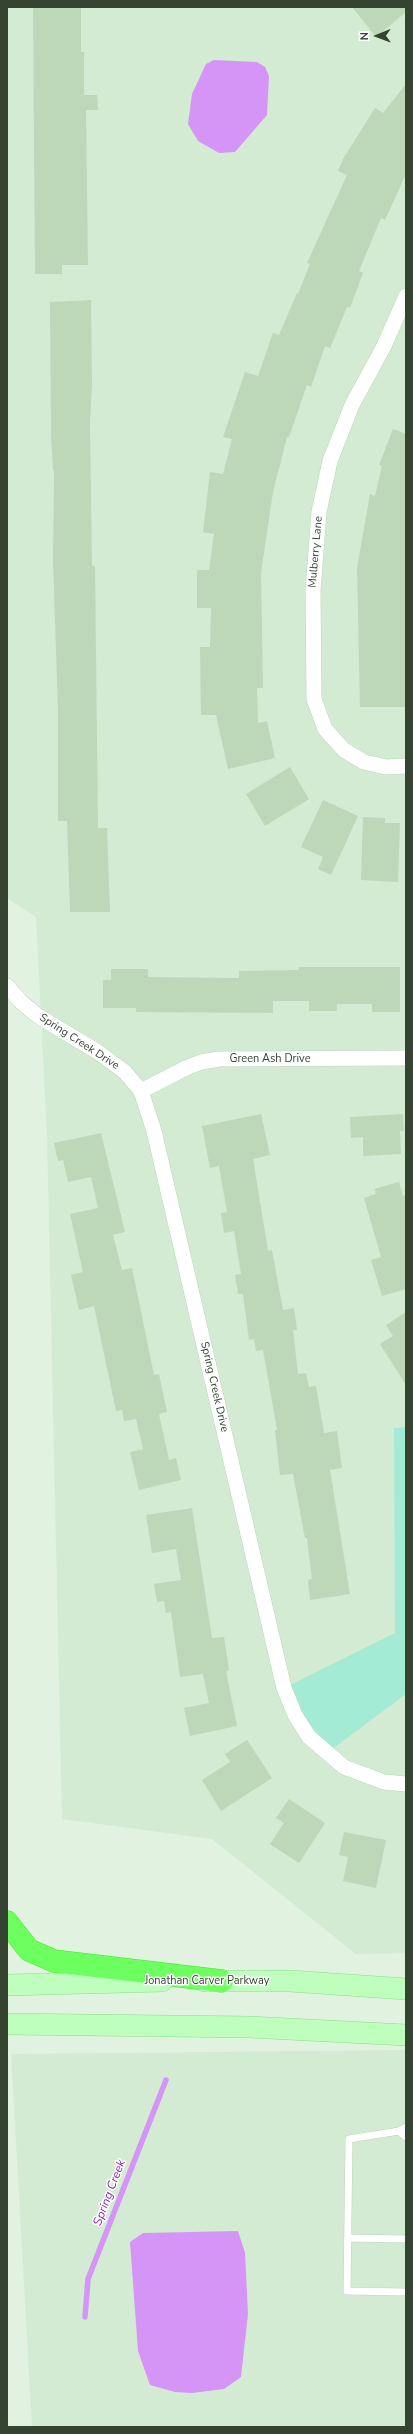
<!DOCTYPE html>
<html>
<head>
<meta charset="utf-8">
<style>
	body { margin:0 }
	#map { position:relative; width:413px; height:2434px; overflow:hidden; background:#e1f2e0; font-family:"Nunito Sans",sans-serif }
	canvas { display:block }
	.frame { position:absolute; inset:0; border:8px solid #344431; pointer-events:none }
	.north { position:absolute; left:357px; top:16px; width:40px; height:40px; -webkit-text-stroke:3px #fff; paint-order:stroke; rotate:269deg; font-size:11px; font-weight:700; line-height:16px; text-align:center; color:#344431 }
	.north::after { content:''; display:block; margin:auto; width:14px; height:18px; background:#344431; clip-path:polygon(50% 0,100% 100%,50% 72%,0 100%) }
</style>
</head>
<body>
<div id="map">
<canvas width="413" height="2434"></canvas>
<div class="frame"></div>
<div class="north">N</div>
</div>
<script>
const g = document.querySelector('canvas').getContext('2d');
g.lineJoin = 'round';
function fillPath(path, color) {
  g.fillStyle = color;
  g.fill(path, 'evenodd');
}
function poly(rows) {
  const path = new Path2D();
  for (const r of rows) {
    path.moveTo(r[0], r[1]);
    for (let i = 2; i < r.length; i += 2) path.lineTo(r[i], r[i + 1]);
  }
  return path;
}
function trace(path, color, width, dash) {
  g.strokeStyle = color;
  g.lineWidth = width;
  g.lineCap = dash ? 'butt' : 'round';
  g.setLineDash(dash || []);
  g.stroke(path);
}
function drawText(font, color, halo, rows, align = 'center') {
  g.font = font + ' "Nunito Sans",sans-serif';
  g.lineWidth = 3;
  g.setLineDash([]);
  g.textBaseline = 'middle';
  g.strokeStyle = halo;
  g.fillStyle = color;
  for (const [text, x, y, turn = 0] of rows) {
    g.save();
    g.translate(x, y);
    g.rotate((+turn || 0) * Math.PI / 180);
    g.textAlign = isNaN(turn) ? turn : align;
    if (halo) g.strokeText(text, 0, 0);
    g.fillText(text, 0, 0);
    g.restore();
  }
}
fillPath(poly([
	[7,7,406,7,406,1953,356,1954,212,1839,62,1819,47,1136,36,917,7,898],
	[406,2050,406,2427,32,2427,11,2054]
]), '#d3ebd2');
fillPath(poly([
	[406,1427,406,1694,327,1753,284,1688,395,1633,394,1428]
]), '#a4ebd6');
fillPath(poly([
	[214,60,257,62,265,67,269,76,267,115,235,152,219,153,198,141,188,124,192,94,206,64],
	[238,2231,245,2253,248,2314,241,2377,224,2389,192,2393,175,2392,150,2385,138,2351,130,2242,143,2233]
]), '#d595f7');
trace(poly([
	[85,2317,88,2279,166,2080]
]), '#d595f7', 5.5);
fillPath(poly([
	[352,7,406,7,406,12,376,37],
	[33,8,81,8,81,52,84,52,84,95,97,95,98,110,86,110,88,265,62,265,62,274,35,274],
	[406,84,406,174,385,220,381,218,359,271,363,273,350,308,347,307,330,348,325,346,311,387,307,385,289,437,287,437,273,492,261,573,263,688,257,688,258,723,267,721,275,758,228,769,216,715,201,715,200,647,210,647,211,608,197,608,197,570,209,570,214,534,203,532,210,472,223,474,232,439,223,437,245,372,258,376,273,333,279,335,297,293,298,294,310,264,307,263,347,175,338,171,343,159,375,108,383,113],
	[91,300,92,385,90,423,92,566,95,566,98,828,107,828,110,912,70,912,67,821,58,821,58,710,53,560,54,470,53,470,51,436,50,302],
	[393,429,406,434,406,707,360,707,357,568,370,494,375,496,382,466,379,465],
	[290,767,309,799,265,826,246,794],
	[323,800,358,816,331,875,318,869,323,857,301,847],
	[363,817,385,818,385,823,400,823,398,882,361,880],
	[299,967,400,967,400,1012,372,1012,372,1004,337,1004,337,1011,309,1011,309,1001,273,1001,273,1013,136,1012,136,1008,103,1008,103,980,111,980,111,969,148,969,148,977,239,978,239,971,299,970],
	[261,1114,270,1155,253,1159,268,1251,272,1250,283,1310,294,1308,297,1330,293,1330,298,1374,306,1373,309,1387,316,1386,324,1433,337,1431,342,1468,330,1470,350,1594,310,1600,308,1580,312,1579,307,1538,305,1538,293,1474,280,1475,275,1430,277,1430,263,1350,256,1351,254,1339,249,1340,243,1294,238,1294,235,1275,241,1274,234,1231,224,1233,221,1213,227,1212,219,1166,210,1168,202,1126],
	[403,1114,404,1131,400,1131,401,1154,363,1156,363,1137,351,1138,350,1117],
	[101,1133,125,1232,113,1235,122,1270,132,1268,154,1375,159,1374,167,1412,159,1414,169,1460,176,1458,181,1480,139,1490,130,1452,143,1449,136,1419,124,1421,122,1410,116,1411,94,1306,79,1310,71,1275,83,1272,70,1214,98,1208,91,1177,68,1182,63,1160,58,1161,54,1143],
	[399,1182,403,1196,406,1195,406,1289,382,1296,371,1260,381,1257,364,1198,376,1194,374,1189],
	[406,1312,406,1385,380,1344,393,1336,386,1325],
	[192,1508,212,1638,224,1637,229,1670,226,1671,237,1726,190,1736,184,1708,209,1703,203,1674,180,1677,171,1612,166,1613,164,1601,157,1602,154,1584,181,1580,176,1549,152,1553,146,1515],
	[247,1740,272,1778,221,1811,202,1780,230,1762,225,1754],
	[289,1799,325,1823,299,1863,270,1844,284,1823,276,1818],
	[344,1832,386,1840,376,1888,343,1881,348,1857,339,1855]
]), '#bcd8b8');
const service = poly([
	[406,2127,399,2131,349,2139,347,2291,406,2292],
	[399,2131,406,2137],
	[348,2238,406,2239]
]);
const minor = poly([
	[406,296,384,346,352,405,330,461,319,512,313,591,314,699,325,729,344,750,364,762,386,767,406,766],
	[7,986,20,1001,38,1016,98,1052,125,1072,141,1091,154,1131,284,1688,295,1715,309,1737,344,1767,384,1782,406,1784],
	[141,1091,186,1068,201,1062,219,1059,406,1058]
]);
const secondary = poly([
	[205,1981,290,1981,406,1989],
	[7,1985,162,1981],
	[7,2024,249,2027,406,2035]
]);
const motorway = poly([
	[7,1922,29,1950,54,1961,222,1981]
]);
trace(service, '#bcd6b9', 8);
trace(minor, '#bcd6b9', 16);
trace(secondary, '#8eda8d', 22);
trace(motorway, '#39ec21', 23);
trace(service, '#fff', 7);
trace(minor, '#fff', 15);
trace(secondary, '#beffbe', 21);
trace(motorway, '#6cff5f', 22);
drawText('11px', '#344431', '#fff', [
	["Mulberry Lane",316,552,-85],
	["Spring Creek Drive",79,1042,33],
	["Green Ash Drive",270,1059],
	["Spring Creek Drive",214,1387,77],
	["Jonathan Carver Parkway",207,1981]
]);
drawText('italic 12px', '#8722b8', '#fff', [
	["Spring Creek",110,2193,-69]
]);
</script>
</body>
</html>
